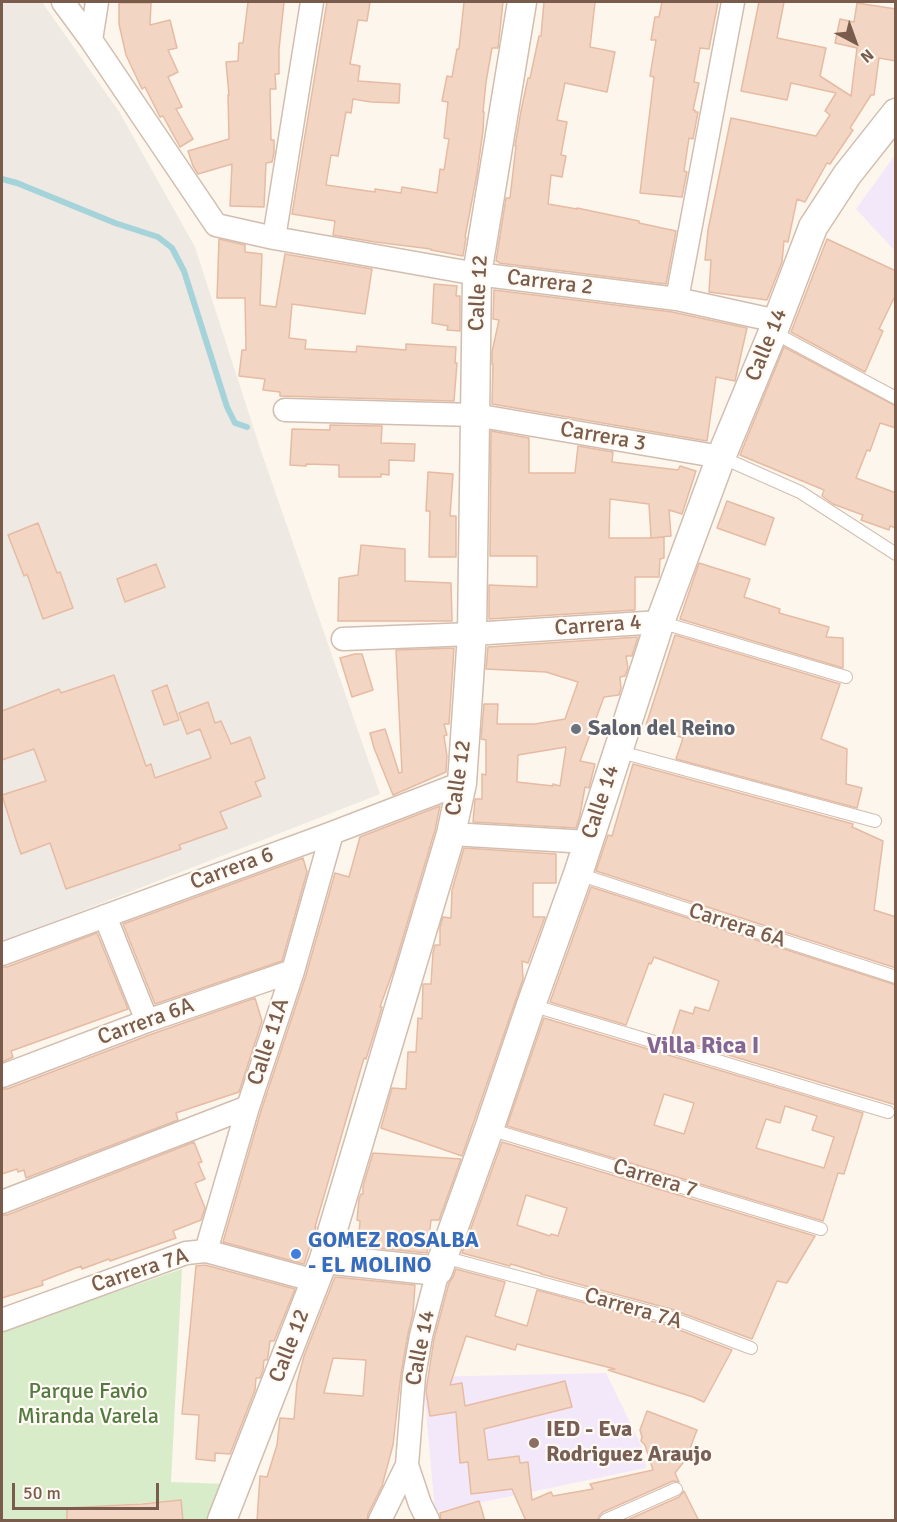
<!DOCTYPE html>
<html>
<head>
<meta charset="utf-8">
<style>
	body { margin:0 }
	#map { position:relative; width:897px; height:1522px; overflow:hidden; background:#fdf6ec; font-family:Signika,sans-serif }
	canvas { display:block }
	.frame { position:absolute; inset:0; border:3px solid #7a5c4d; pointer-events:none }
	.north { position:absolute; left:825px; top:12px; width:60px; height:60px; -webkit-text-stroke:4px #fffaf3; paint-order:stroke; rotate:139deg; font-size:16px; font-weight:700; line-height:24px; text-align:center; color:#7a5c4d }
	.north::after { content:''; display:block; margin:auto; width:21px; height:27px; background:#7a5c4d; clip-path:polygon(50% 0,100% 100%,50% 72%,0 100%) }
	.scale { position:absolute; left:12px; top:1483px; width:147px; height:27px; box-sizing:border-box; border:3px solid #7a5c4d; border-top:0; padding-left:8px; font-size:18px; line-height:21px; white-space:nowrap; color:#7a5c4d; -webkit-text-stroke:4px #fffaf3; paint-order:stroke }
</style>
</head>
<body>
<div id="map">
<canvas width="897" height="1522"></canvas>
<div class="frame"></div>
<div class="north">N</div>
<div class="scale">50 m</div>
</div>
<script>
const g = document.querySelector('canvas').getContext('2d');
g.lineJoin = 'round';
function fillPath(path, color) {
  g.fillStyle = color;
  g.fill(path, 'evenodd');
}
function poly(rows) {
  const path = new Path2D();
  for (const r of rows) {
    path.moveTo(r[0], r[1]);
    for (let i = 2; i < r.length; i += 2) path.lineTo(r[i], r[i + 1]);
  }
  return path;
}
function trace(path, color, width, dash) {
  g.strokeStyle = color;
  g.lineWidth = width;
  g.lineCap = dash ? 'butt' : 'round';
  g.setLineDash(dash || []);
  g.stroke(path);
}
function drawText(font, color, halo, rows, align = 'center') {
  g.font = font + ' Signika,sans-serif';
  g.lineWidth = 4.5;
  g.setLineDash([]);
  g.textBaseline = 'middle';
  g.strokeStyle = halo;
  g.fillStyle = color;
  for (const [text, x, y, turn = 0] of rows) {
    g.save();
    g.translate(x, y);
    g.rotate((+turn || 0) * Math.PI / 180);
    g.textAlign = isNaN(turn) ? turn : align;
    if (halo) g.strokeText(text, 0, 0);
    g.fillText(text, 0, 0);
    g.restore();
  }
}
fillPath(poly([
	[2,2,42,2,120,113,195,247,260,448,380,794,2,942]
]), '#efe9e4');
fillPath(poly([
	[895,155,895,251,856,209],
	[606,1373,642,1447,646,1468,435,1512,423,1377]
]), '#f3e8fa');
fillPath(poly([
	[182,1269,171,1482,226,1484,210,1520,183,1520,180,1500,89,1507,90,1520,2,1520,2,1331]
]), '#d8ecc9');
trace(poly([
	[2,179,17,183,115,223,158,237,172,248,184,271,227,407,235,423,247,427]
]), '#a5d3da', 6);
const building = poly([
	[248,2,284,2,279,49,279,74,275,74,276,89,270,89,271,140,274,140,274,153,272,162,266,163,264,207,230,206,232,164,198,174,193,166,188,151,229,139,228,95,229,95,226,62,238,61,239,43,243,43,248,2],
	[327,2,370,2,367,21,358,20,350,64,360,66,358,81,400,84,399,103,371,102,353,99,351,113,346,112,338,156,331,155,326,185,375,192,375,189,401,193,402,187,437,193,440,169,444,170,449,139,444,138,448,102,442,101,447,76,452,77,457,49,459,49,464,2,503,2,498,48,492,48,486,82,483,112,484,112,483,131,477,174,465,237,466,238,463,256,431,250,431,249,375,242,333,235,335,221,292,214,327,2],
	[544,2,595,2,590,47,615,52,607,92,565,83,557,120,567,122,561,155,566,156,562,177,551,175,548,204,577,209,577,208,639,221,639,223,676,231,666,284,499,263,499,262,496,261,506,198,510,198,516,146,515,146,521,111,528,78,530,78,539,36,541,36,544,2],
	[662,2,718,2,709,49,700,48,694,82,699,83,693,110,695,110,695,112,698,112,693,139,689,138,684,171,687,172,682,197,640,193,654,77,650,76,656,40,651,40,655,17,659,17,662,2],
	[759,2,784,2,777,38,826,48,820,76,851,96,857,48,835,43,840,19,854,22,857,3,896,9,896,61,879,58,874,95,871,95,850,128,853,130,830,164,827,163,805,202,797,199,788,242,784,241,782,262,767,300,709,292,711,260,705,260,708,230,731,118,816,136,830,115,825,111,836,93,791,83,787,100,741,91,759,2],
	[119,3,151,3,150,25,170,20,177,48,168,50,178,72,168,77,182,107,176,109,193,139,180,147,163,116,160,117,145,87,142,89,126,55,119,24,119,3],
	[219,239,245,245,245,252,262,254,260,305,276,307,285,254,372,269,365,314,292,304,289,338,306,340,305,349,356,352,357,346,406,350,406,344,456,347,455,363,457,363,454,401,280,396,280,392,263,390,265,379,239,376,242,350,246,350,245,298,217,298,219,239],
	[827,239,896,271,896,294,879,329,883,331,865,372,791,332,827,239],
	[434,284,457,286,456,296,460,296,460,331,447,330,448,326,432,323,434,284],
	[494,290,672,312,747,328,735,381,716,377,707,441,492,404,493,364,492,364,492,352,499,320,493,319,494,290],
	[784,347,896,406,896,428,880,423,870,451,867,450,856,478,896,493,896,528,890,526,889,530,861,520,863,515,833,504,822,496,824,490,740,455,784,347],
	[330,425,382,426,381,443,415,444,414,461,389,460,389,475,381,474,381,477,339,477,339,465,306,464,306,466,290,465,292,429,330,430,330,425],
	[491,431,529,438,529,473,575,473,578,446,613,452,612,462,678,470,680,466,696,471,682,514,669,510,671,536,651,538,664,537,664,558,660,559,659,577,635,577,635,610,489,619,489,585,537,587,537,556,490,556,491,431],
	[610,499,649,504,651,538,609,538,610,499],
	[428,472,453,474,450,516,456,516,456,557,429,557,430,511,426,511,428,472],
	[727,501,774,518,765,545,717,528,727,501],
	[38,523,57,573,60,572,73,608,43,619,27,574,24,576,8,535,38,523],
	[361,545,405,549,405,581,451,583,452,621,338,621,339,578,358,575,361,545],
	[699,563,750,579,744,597,780,609,779,613,829,627,826,637,843,638,843,668,680,619,699,563],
	[156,564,165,587,125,602,117,579,156,564],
	[675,635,840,684,821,739,847,749,846,784,862,788,857,808,676,759,683,738,646,725,675,635],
	[638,637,632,656,626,656,628,668,625,676,620,677,621,688,619,695,604,697,580,761,595,764,589,788,585,787,580,815,576,828,473,822,475,799,482,799,482,774,486,775,486,740,481,739,484,704,498,704,497,724,535,724,565,719,578,682,546,672,486,669,488,647,638,637],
	[566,747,560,786,553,784,553,786,517,782,518,755,566,747],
	[454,648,449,724,444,724,447,735,444,736,447,756,446,772,393,795,374,748,370,733,385,729,399,773,402,772,396,650,454,648],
	[355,654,362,654,373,690,352,697,340,658,355,654],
	[114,675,146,766,151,764,155,778,211,758,200,729,187,734,179,713,208,702,215,723,221,721,231,744,250,737,265,778,255,782,261,796,220,812,227,828,179,845,181,849,66,889,50,843,21,854,17,843,2,795,46,781,34,749,2,760,2,711,59,689,61,693,114,675],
	[167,685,179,720,164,725,152,691,167,685],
	[633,764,853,824,852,827,883,841,874,910,896,917,896,968,596,871,608,835,612,836,633,764],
	[440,806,435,830,393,971,380,1007,382,1007,377,1024,366,1059,364,1058,315,1227,316,1227,304,1264,223,1242,261,1111,306,975,335,873,349,877,360,837,440,806],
	[464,848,556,854,556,883,533,883,533,917,545,917,528,963,522,961,523,979,462,1156,381,1128,392,1088,406,1089,408,1052,416,1052,418,1018,422,1019,423,984,431,984,433,953,435,945,440,945,440,927,443,917,451,918,452,890,464,848],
	[303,858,307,872,282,961,155,1004,123,924,303,858],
	[591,887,896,985,896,1105,671,1038,680,1010,693,1014,695,1007,709,1011,719,981,654,957,651,964,649,963,626,1025,550,1002,591,887],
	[97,933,128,1009,11,1051,13,1057,2,1062,2,967,7,967,97,933],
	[255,998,262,1021,239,1092,176,1113,178,1120,26,1178,24,1170,18,1172,17,1169,2,1174,2,1089,7,1089,152,1034,255,998],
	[544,1018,863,1113,844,1174,838,1173,823,1221,507,1126,544,1018],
	[664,1094,694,1103,684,1134,654,1125,664,1094],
	[785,1106,817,1116,812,1130,834,1137,824,1168,756,1148,766,1119,780,1123,785,1106],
	[194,1142,202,1162,198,1163,205,1179,195,1183,205,1208,201,1220,173,1231,176,1238,110,1261,109,1259,82,1269,81,1266,42,1281,43,1285,2,1298,2,1215,7,1215,194,1142],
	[502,1142,815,1236,787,1283,777,1281,752,1339,671,1309,541,1274,541,1273,511,1264,510,1266,462,1253,502,1142],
	[526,1195,567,1208,558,1236,551,1234,550,1236,517,1225,526,1195],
	[373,1153,461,1159,439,1220,431,1220,427,1253,358,1246,360,1221,357,1220,359,1199,361,1194,363,1194,363,1186,373,1153],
	[205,1265,295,1289,274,1341,270,1341,268,1356,267,1360,264,1360,263,1370,260,1378,256,1378,255,1390,230,1454,215,1453,215,1461,196,1459,199,1415,182,1414,196,1266,205,1265],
	[456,1269,505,1282,495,1316,527,1326,537,1290,666,1325,732,1350,704,1402,693,1397,608,1370,615,1369,517,1344,515,1350,466,1336,450,1385,462,1383,465,1406,565,1381,572,1407,484,1429,488,1460,519,1456,520,1463,528,1462,532,1500,551,1492,553,1496,593,1489,590,1484,653,1470,645,1445,641,1441,642,1437,640,1430,647,1411,697,1430,686,1459,675,1473,679,1482,673,1481,603,1512,599,1516,598,1521,526,1521,512,1489,471,1494,468,1462,460,1463,456,1412,430,1416,426,1391,434,1339,449,1283,453,1277,456,1269],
	[335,1277,415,1285,413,1313,408,1334,401,1374,393,1445,382,1486,368,1514,367,1521,257,1521,260,1476,267,1477,277,1445,280,1418,294,1419,297,1383,304,1356,335,1277],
	[333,1358,366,1360,363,1396,324,1393,333,1358],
	[684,1491,699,1521,625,1521,679,1497,684,1491],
	[181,1500,183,1521,67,1521,67,1508,142,1504,181,1500],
	[479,1501,485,1521,441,1521,440,1513,479,1501]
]);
fillPath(building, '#f3d5c3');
trace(building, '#e6bba3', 1.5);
const service = poly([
	[773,332,896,398],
	[721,457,800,492,896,554],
	[660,622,846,677],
	[617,751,875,821],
	[578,874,896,977],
	[531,1005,888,1112],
	[489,1129,821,1229],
	[443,1257,669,1317,751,1348],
	[606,1520,676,1489]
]);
const minor = poly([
	[63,2,91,40],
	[97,2,91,40,216,225,274,238,477,274,677,299,777,321],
	[274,238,312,2],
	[677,299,733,2],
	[285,410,475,415,721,457],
	[343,639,472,634,660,622],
	[451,834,588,842],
	[105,916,147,1021],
	[2,954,332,833,462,783],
	[2,1076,147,1021,293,971],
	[2,1202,248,1107],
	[206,1251,248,1107,293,971,332,833],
	[2,1320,186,1253,206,1251,316,1281],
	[380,1520,407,1465],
	[428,1520,420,1504,407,1465,414,1376,421,1336,438,1271]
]);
const tertiary = poly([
	[324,1259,438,1271,489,1129,531,1005,578,874,660,622,721,457,773,332,813,227,847,175,896,113],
	[222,1520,324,1259,451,834,462,783,472,634,477,274,522,2]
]);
trace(service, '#d1beb0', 14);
trace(minor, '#d1beb0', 25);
trace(tertiary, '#d1beb0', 31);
trace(service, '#fff', 12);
trace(minor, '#fff', 22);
trace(tertiary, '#fff', 28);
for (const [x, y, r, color] of [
	[576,729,6,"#6b7280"],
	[296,1254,6,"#3f7fe0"],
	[534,1443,6,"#8d6e63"]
]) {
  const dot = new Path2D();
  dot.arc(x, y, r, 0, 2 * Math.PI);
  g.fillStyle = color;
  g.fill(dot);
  trace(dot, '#fffaf3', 2);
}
drawText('22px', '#7a5c4d', '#fffaf3', [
	["Carrera 2",550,283,7],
	["Calle 12",479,293,-87],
	["Calle 14",767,345,-68],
	["Carrera 3",603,437,10],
	["Carrera 4",598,626,-4],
	["Calle 12",459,778,-82],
	["Calle 14",601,802,-72],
	["Carrera 6",232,869,-20],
	["Carrera 6A",737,926,18],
	["Carrera 6A",146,1022,-20],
	["Calle 11A",269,1042,-72],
	["Carrera 7",655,1179,17],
	["Carrera 7A",140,1271,-18],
	["Carrera 7A",633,1309,16],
	["Calle 12",290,1346,-69],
	["Calle 14",421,1348,-79]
]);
drawText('bold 22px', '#5b616d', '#fffaf3', [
	["Salon del Reino",588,729]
], 'left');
drawText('bold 22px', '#366cbe', '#fffaf3', [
	["GOMEZ ROSALBA",308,1241],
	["- EL MOLINO",308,1266]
], 'left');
drawText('22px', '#537a41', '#fffaf3', [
	["Parque Favio",88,1392],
	["Miranda Varela",88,1417]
]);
drawText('bold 22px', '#785e54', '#fffaf3', [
	["IED - Eva",546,1430],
	["Rodriguez Araujo",546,1455]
], 'left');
drawText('bold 24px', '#846695', '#fffaf3', [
	["Villa Rica I",703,1047]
]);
</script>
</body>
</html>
